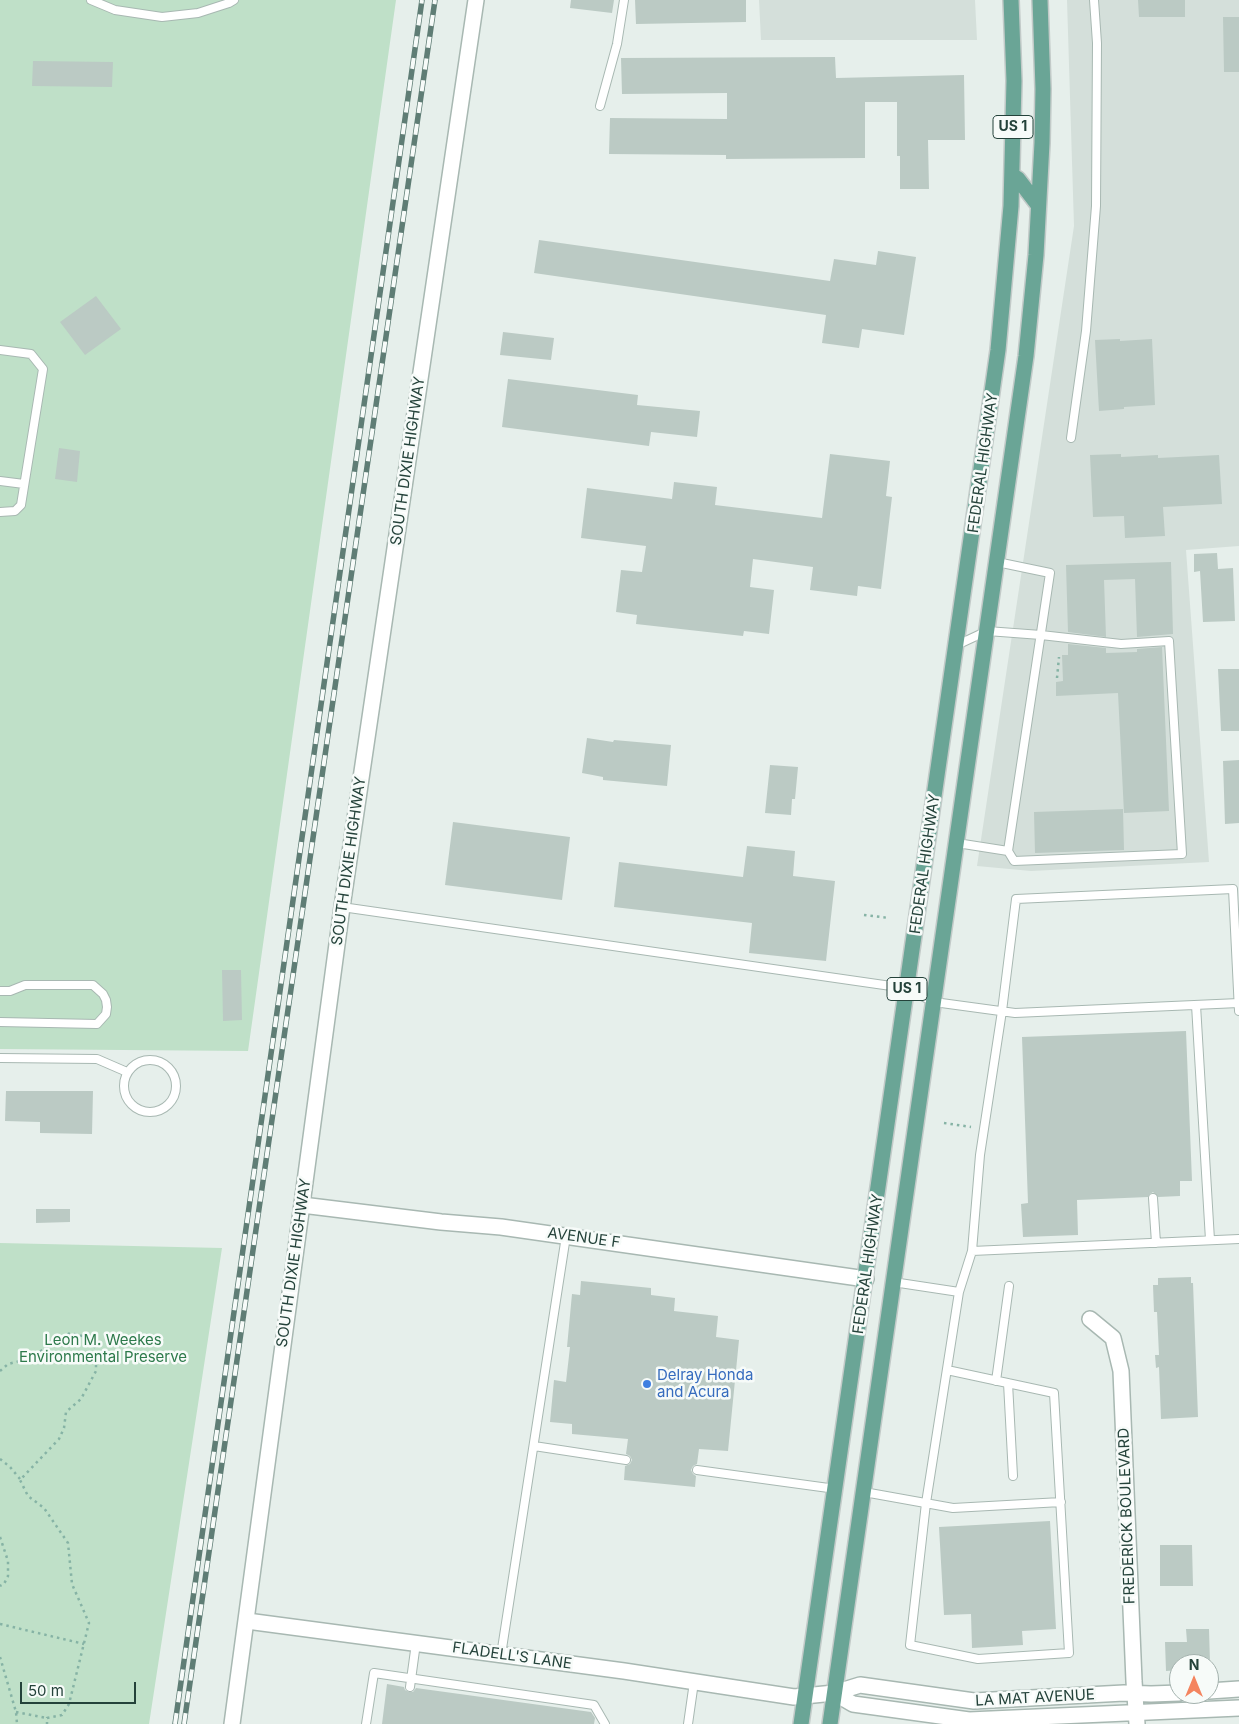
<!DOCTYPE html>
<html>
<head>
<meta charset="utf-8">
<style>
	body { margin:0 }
	#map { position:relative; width:1239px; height:1724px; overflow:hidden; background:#e6efeb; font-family:Inter,sans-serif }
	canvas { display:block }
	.north { position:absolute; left:1169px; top:1654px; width:50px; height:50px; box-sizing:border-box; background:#f7fbf9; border:1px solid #a3b1ad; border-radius:50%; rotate:0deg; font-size:14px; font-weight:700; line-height:20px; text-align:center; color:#24423a }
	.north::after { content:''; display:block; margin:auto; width:18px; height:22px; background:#f4845f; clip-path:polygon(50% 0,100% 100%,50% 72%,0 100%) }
	.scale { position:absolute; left:20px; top:1682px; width:116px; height:22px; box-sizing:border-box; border:2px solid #24423a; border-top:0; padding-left:6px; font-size:15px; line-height:18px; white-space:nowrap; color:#24423a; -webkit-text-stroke:4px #f7fbf9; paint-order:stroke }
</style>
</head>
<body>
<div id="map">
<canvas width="1239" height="1724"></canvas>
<div class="north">N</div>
<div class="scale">50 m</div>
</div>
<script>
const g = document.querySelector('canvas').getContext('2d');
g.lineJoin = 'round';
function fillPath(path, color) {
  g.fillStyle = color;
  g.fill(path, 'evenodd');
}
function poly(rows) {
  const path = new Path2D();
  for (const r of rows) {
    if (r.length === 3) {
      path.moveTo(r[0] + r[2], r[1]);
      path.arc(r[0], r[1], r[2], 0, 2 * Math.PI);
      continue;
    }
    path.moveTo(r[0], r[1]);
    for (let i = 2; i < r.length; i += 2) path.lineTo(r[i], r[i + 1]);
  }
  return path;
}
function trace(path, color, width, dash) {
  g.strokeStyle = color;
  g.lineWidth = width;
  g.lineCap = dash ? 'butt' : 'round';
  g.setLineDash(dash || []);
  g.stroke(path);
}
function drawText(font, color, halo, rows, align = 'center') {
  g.font = font + ' Inter,sans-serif';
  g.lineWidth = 5;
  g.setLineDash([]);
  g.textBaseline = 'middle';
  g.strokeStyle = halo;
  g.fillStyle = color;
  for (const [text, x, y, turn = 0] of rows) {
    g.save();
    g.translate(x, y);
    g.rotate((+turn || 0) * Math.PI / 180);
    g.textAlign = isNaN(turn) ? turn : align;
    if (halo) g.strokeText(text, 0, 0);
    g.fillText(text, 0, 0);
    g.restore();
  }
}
fillPath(poly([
	[759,0,975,0,977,40,761,40],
	[1067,0,1239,0,1239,546,1186,550,1209,862,1031,871,977,866,1074,226]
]), '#d4dfda');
fillPath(poly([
	[0,0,396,0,248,1051,0,1049],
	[0,1243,222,1248,149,1724,0,1724]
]), '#bfe0c8');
fillPath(poly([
	[571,0,614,0,612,13,570,8],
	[635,0,746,0,746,22,636,24],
	[1138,0,1185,0,1185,17,1139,17],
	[1223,17,1239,17,1239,72,1224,72],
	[835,57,836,78,964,75,965,140,928,140,929,189,900,189,900,156,897,156,897,102,865,102,865,158,726,159,726,155,609,154,610,118,727,119,727,93,622,94,621,58],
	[33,61,113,62,112,87,32,86],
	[539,240,830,281,834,259,876,265,878,251,916,257,904,335,862,329,859,348,822,343,826,315,534,273],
	[96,296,121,329,85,355,60,322],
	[503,332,554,338,551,360,500,355],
	[1120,339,1120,341,1152,339,1155,405,1124,407,1124,409,1099,411,1095,340],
	[508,379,638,395,637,405,700,411,697,437,651,432,649,446,502,427],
	[59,448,80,451,77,482,55,479],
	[830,454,890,461,886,496,892,497,881,589,858,586,857,596,810,590,813,567,753,559,750,587,774,590,769,634,744,631,743,636,636,624,637,615,616,612,621,570,642,572,646,546,581,538,587,488,672,499,674,482,717,487,715,505,822,518],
	[1121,454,1121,457,1158,455,1158,458,1219,455,1222,504,1163,507,1165,536,1125,538,1124,516,1093,517,1090,455],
	[1217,553,1218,569,1233,568,1235,621,1203,622,1200,571,1194,572,1194,554],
	[1171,562,1173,634,1137,637,1135,579,1104,580,1106,637,1068,632,1066,565],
	[1068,644,1106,648,1106,653,1137,652,1137,649,1162,647,1169,811,1124,813,1118,693,1056,696,1056,682,1063,681,1062,655,1068,655],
	[1218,669,1239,669,1239,731,1221,731],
	[587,738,613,742,614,740,671,745,667,786,603,780,603,777,582,773],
	[1239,760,1239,823,1225,824,1223,761],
	[770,765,798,767,795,799,792,799,791,815,765,813],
	[1123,809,1124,850,1035,853,1034,812],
	[453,822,570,837,562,900,445,885],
	[747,846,795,851,793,876,835,881,826,961,749,953,752,923,614,907,619,862,743,877],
	[222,970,241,970,242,1020,223,1021],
	[1186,1031,1192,1181,1180,1181,1180,1196,1158,1197,1153,1192,1150,1194,1148,1197,1077,1200,1078,1235,1023,1237,1021,1204,1028,1203,1022,1037],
	[6,1091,93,1091,92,1134,40,1133,40,1122,5,1121],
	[36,1209,70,1209,70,1222,36,1223],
	[1191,1277,1191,1283,1193,1283,1198,1417,1161,1419,1159,1367,1156,1368,1155,1355,1159,1355,1157,1312,1154,1312,1153,1285,1158,1285,1158,1278],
	[581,1281,651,1288,651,1295,675,1298,674,1311,718,1316,716,1337,739,1340,728,1451,699,1449,697,1464,693,1466,691,1470,693,1474,696,1476,695,1487,624,1480,625,1466,630,1464,632,1460,630,1456,626,1454,628,1439,572,1434,572,1424,550,1422,554,1380,566,1382,570,1347,567,1347,572,1294,580,1295],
	[1050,1521,1056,1629,1022,1631,1023,1645,972,1648,971,1614,944,1615,939,1527],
	[1160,1545,1192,1545,1193,1586,1160,1586],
	[1186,1629,1209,1629,1210,1663,1179,1664,1179,1670,1166,1671,1165,1642,1187,1642],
	[387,1684,404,1687,405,1690,409,1692,413,1692,416,1688,591,1712,595,1718,594,1724,382,1724]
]), '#bbcac4');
const service = poly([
	[91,0,115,10,162,17,198,13,229,3,234,0],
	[600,106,617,44,624,0],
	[0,350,31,354,43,369,21,505,15,511,0,512],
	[1071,438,1086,331,1096,206,1097,43,1094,0],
	[0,481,24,484],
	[957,645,987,631,1041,635,1121,644,1169,641,1182,854,1014,861,1008,851],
	[957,843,1008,851,1050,573,997,562],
	[342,907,898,987,907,989,934,1002,1015,1013,1239,1003],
	[0,991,10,991,25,985,93,985,103,994,106,1000,107,1007,106,1014,97,1024,0,1022],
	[1196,1005,1210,1240],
	[1239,1011,1233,889,1016,899,1002,1011,980,1155,972,1251,1239,1239],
	[0,1058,97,1059,127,1072],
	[150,1086,26],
	[1153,1198,1156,1243],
	[893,1282,959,1292],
	[947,1370,1054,1393,1069,1653,978,1659,910,1645,926,1503,959,1292,972,1251],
	[996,1381,1009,1286],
	[1008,1383,1013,1476],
	[534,1446,626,1460],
	[697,1470,836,1489],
	[864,1492,953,1508,1061,1502],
	[501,1655,566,1236],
	[410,1687,416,1643],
	[366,1724,374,1673,594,1705,605,1724],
	[688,1724,694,1682]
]);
const minor = poly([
	[302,1205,441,1222,501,1227,866,1279],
	[1090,1319,1113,1338,1121,1371,1134,1681,1137,1724],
	[247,1621,624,1671,794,1697,834,1693,860,1685,974,1701,1124,1693,1151,1694,1179,1693],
	[1209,1691,1239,1689],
	[834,1693,853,1704,969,1720,1239,1708]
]);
const tertiary = poly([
	[232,1724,342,907,476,0]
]);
const primary = poly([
	[1012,175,1018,179,1038,205],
	[801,1724,998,350,1011,206,1014,81,1011,0],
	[830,1724,1026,356,1036,255,1042,143,1043,89,1040,0]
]);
trace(service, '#a8b8b2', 10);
trace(minor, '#a8b8b2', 18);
trace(tertiary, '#a8b8b2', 18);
trace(primary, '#c2cac8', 18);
trace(poly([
	[1057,678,1059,657],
	[864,915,889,918],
	[944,1123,971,1127],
	[0,1371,8,1364,28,1359,70,1333,91,1338,96,1350,96,1371,81,1399,66,1412,64,1428,59,1439,20,1480,28,1496,44,1508,68,1543,72,1584,89,1623,69,1704,62,1715,47,1718,47,1724],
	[0,1459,10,1467,20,1479],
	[0,1537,8,1561,8,1576,4,1584,0,1586],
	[0,1624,84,1644],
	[0,1657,16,1712,17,1724],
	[16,1712,47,1718]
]), '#86b3a5', 2.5, [2.5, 4]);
trace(service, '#fff', 8);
trace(minor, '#fff', 15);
trace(tertiary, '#fff', 15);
trace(primary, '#6aa596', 15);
const rail = poly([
	[175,1724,422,0],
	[184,1724,435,0]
]);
trace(rail, '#5f7d75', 5.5);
trace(rail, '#f7fbf9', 4, [11]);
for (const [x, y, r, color] of [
	[647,1384,5,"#3f7fe0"]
]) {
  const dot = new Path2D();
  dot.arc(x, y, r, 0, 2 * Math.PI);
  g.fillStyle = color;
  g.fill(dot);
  trace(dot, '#f7fbf9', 2);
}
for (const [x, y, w] of [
	[1013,127,40],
	[907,989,40]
]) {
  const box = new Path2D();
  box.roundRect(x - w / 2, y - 11.5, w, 23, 4);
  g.fillStyle = '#f7fbf9';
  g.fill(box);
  trace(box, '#24423a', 1);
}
drawText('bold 14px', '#24423a', null, [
	["US 1",1013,127],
	["US 1",907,989]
]);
drawText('15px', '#24423a', '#f7fbf9', [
	["SOUTH DIXIE HIGHWAY",408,461,-82],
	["FEDERAL HIGHWAY",983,463,-82],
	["SOUTH DIXIE HIGHWAY",349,861,-82],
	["FEDERAL HIGHWAY",925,864,-82],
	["AVENUE F",584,1238,8],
	["SOUTH DIXIE HIGHWAY",294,1263,-82],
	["FEDERAL HIGHWAY",868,1264,-82],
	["FREDERICK BOULEVARD",1127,1516,-92],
	["FLADELL'S LANE",512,1656,8],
	["LA MAT AVENUE",1035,1698,-3]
]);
drawText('15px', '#2d7a4b', '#f7fbf9', [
	["Leon M. Weekes",103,1340],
	["Environmental Preserve",103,1357]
]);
drawText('15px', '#366cbe', '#f7fbf9', [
	["Delray Honda",657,1375],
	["and Acura",657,1392]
], 'left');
</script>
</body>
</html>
